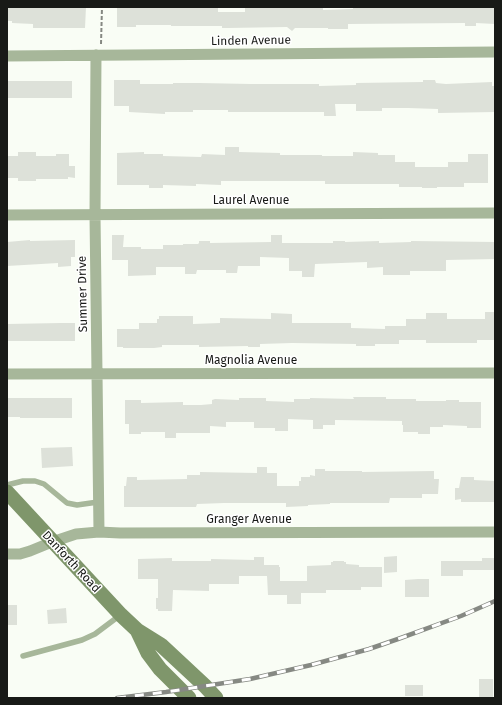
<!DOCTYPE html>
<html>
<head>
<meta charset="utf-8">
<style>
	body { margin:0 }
	#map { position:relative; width:502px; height:705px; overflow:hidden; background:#f9fdf5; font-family:"Fira Sans",sans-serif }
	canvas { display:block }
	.frame { position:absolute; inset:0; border:8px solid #181a17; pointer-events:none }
</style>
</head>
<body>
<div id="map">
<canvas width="502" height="705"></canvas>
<div class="frame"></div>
</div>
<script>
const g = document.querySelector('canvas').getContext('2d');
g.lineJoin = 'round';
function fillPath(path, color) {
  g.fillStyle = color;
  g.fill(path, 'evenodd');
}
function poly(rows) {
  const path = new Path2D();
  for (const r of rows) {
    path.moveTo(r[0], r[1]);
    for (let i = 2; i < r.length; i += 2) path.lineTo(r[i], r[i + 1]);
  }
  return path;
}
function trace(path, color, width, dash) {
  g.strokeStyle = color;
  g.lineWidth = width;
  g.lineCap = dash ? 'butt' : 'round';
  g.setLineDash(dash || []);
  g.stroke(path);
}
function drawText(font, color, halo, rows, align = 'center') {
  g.font = font + ' "Fira Sans",sans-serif';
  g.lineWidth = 3;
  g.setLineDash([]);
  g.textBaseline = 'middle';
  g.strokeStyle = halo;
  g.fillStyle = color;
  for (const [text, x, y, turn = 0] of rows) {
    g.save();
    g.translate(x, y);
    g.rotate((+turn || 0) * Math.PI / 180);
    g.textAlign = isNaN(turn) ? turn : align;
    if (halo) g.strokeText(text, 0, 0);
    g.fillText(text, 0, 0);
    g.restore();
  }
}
fillPath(poly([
	[7,7,86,7,85,28,33,28,33,24,12,23,12,21,7,21],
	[117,7,218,7,218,12,245,12,245,7,323,7,323,10,353,9,353,7,495,7,495,24,476,23,476,26,465,26,465,23,348,24,348,29,328,29,328,28,295,28,292,31,287,27,228,28,222,28,222,26,171,26,171,25,136,25,136,27,117,27],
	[114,80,140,80,140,84,173,84,173,83,199,83,251,84,319,84,319,86,356,85,356,83,423,82,423,80,435,80,436,83,446,84,492,82,492,86,495,86,495,112,438,113,438,109,408,108,382,108,382,111,356,111,356,104,335,104,336,116,324,116,324,112,228,112,228,110,193,110,193,112,165,112,165,114,129,112,129,106,114,106],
	[7,81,72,81,72,98,7,98],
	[225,147,239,147,239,152,280,153,280,155,322,155,322,156,353,156,353,152,378,153,378,155,395,155,395,162,415,162,415,167,448,167,448,162,468,162,468,154,488,154,488,183,464,183,464,187,437,187,437,188,422,188,422,187,399,187,399,184,325,184,325,181,221,181,221,185,196,184,196,186,163,185,163,188,149,188,149,185,117,185,117,153,144,152,144,154,163,154,163,156,201,157,202,154,225,155],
	[18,152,36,152,36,156,56,156,56,154,69,154,69,166,75,166,75,178,68,177,68,179,36,179,36,181,18,181,18,178,7,178,7,156,18,156],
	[112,235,124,235,123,247,141,247,141,249,163,249,163,245,183,245,183,244,198,244,199,243,199,241,210,241,210,243,271,242,271,235,282,235,282,243,333,243,333,241,345,241,345,242,379,241,379,243,411,242,411,241,495,242,495,259,446,260,446,271,410,271,410,275,383,275,383,267,367,268,367,262,315,264,314,277,302,277,302,271,289,271,289,258,260,257,260,266,238,266,237,273,226,273,226,270,197,270,196,274,185,274,185,267,156,267,156,275,128,276,128,260,112,260],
	[30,240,30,241,75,240,75,257,71,257,71,266,58,267,58,263,7,266,7,242],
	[485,312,495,312,495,340,477,340,477,343,426,343,426,340,399,340,399,344,375,344,375,346,356,346,356,344,292,343,260,344,260,347,248,347,248,346,199,347,199,345,162,345,162,347,154,348,123,348,123,347,117,347,117,329,139,329,139,323,157,323,157,319,159,319,159,316,193,316,193,324,220,323,220,318,271,319,271,313,292,314,292,323,351,323,351,328,385,329,385,326,406,326,406,319,426,319,426,313,447,313,447,319,485,319],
	[61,323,75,323,75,341,7,341,7,324],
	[353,397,386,397,386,399,416,399,416,401,446,401,446,400,459,400,459,402,481,402,481,428,467,428,467,426,443,425,443,427,430,427,430,434,418,434,418,432,403,432,403,425,402,425,402,421,335,420,335,425,323,425,323,429,313,429,313,420,288,419,288,431,275,431,275,428,254,428,254,422,226,422,226,427,210,426,210,433,176,433,176,438,165,438,165,432,141,432,141,434,129,434,129,424,125,424,125,400,141,400,141,403,183,402,183,405,201,405,212,404,212,400,215,399,239,400,239,398,266,398,266,401,294,402,294,399,310,399,310,398,354,399],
	[8,398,72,398,72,418,20,418,20,417,7,417,7,399],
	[72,447,73,466,42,468,41,448],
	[257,467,267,467,267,473,277,473,277,486,299,486,299,481,301,481,301,477,310,477,310,475,315,476,315,469,325,469,325,471,362,471,362,472,434,471,434,479,439,479,438,494,422,494,422,498,390,498,389,503,330,503,330,504,308,505,308,506,286,507,286,503,224,503,197,504,196,507,124,507,124,486,126,486,127,477,137,477,137,480,187,479,187,475,200,475,200,472,257,473],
	[461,477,474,477,474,480,495,481,494,502,461,502,461,499,455,500,455,488,459,488],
	[397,556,397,572,384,573,384,557],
	[254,557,264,557,264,565,279,565,279,567,280,567,280,581,307,581,307,566,331,565,331,562,333,562,333,561,344,561,344,562,346,562,346,564,359,565,359,567,382,567,382,587,361,587,361,590,326,590,326,593,301,593,301,604,287,604,287,595,268,595,267,576,239,576,239,584,209,584,209,591,173,590,172,611,158,611,158,609,156,609,156,598,158,598,158,579,138,579,138,559,172,558,172,561,211,561,211,559,254,560],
	[482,558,495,558,495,570,463,570,463,576,441,576,441,561,482,561],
	[418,579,429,579,429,597,405,597,405,580],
	[7,605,17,605,17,625,7,625],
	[66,608,67,623,48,624,47,610],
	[479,679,493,679,493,698,479,698],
	[405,685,423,685,423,696,405,696]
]), '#dde1d9');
trace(poly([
	[101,44,102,7]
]), '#858882', 2, [4, 2]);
trace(poly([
	[7,485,23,481,35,481,44,484,67,503,77,505,98,502],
	[23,656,82,640,95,634,119,616]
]), '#a7b79a', 5.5);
trace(poly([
	[96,55,95,215,99,532],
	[7,56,495,52],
	[7,215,495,213],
	[7,374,495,373],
	[7,554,20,554,30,551,52,542,76,534,99,532,120,533,495,532]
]), '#a7b79a', 11);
trace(poly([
	[7,492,121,615,137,630,161,645,205,686,216,698],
	[137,630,148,653,160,669,189,698]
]), '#7f966b', 15);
const rail = poly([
	[117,698,166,692,205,686,250,679,311,665,369,649,398,639,461,616,495,601]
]);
trace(rail, '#868983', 4.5);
trace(rail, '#fff', 3, [9]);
drawText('12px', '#181a17', '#fff', [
	["Linden Avenue",251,41,-1],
	["Laurel Avenue",251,201],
	["Summer Drive",83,294,-91],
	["Magnolia Avenue",251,361],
	["Granger Avenue",249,520],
	["Danforth Road",71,562,47]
]);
</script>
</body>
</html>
